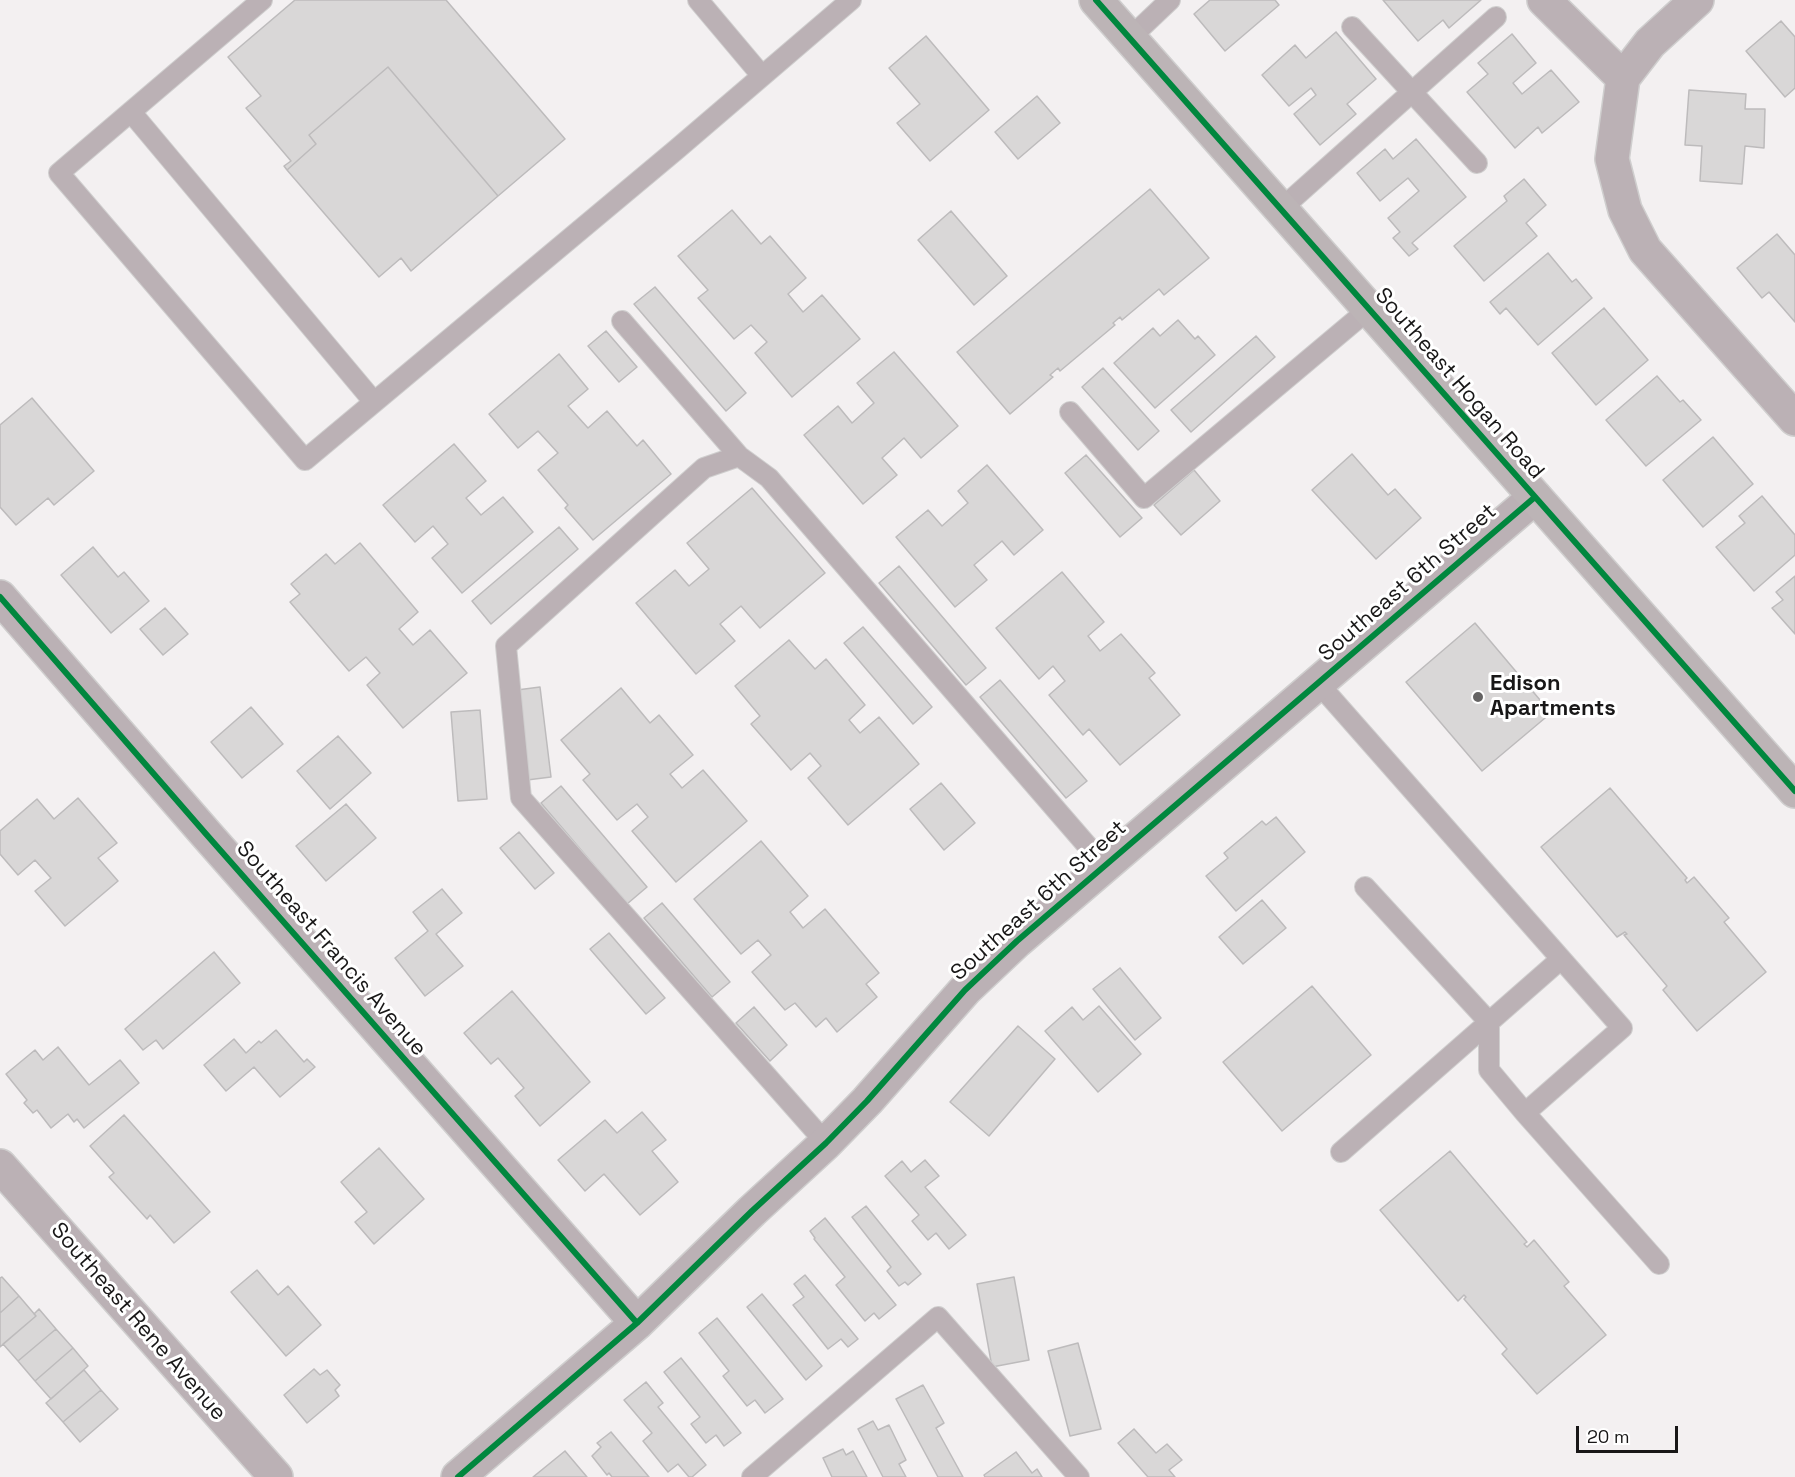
<!DOCTYPE html>
<html>
<head>
<meta charset="utf-8">
<style>
	body { margin:0 }
	#map { position:relative; width:1795px; height:1477px; overflow:hidden; background:#f3f0f1; font-family:"Space Grotesk",sans-serif }
	canvas { display:block }
	.scale { position:absolute; left:1576px; top:1426px; width:102px; height:27px; box-sizing:border-box; border:3px solid #181717; border-top:0; padding-left:8px; font-size:18px; line-height:21px; white-space:nowrap; color:#181717; -webkit-text-stroke:4px #fff; paint-order:stroke }
</style>
</head>
<body>
<div id="map">
<canvas width="1795" height="1477"></canvas>
<div class="scale">20 m</div>
</div>
<script>
const g = document.querySelector('canvas').getContext('2d');
g.lineJoin = 'round';
function fillPath(path, color) {
  g.fillStyle = color;
  g.fill(path, 'evenodd');
}
function poly(rows) {
  const path = new Path2D();
  for (const r of rows) {
    path.moveTo(r[0], r[1]);
    for (let i = 2; i < r.length; i += 2) path.lineTo(r[i], r[i + 1]);
  }
  return path;
}
function trace(path, color, width, dash) {
  g.strokeStyle = color;
  g.lineWidth = width;
  g.lineCap = dash ? 'butt' : 'round';
  g.setLineDash(dash || []);
  g.stroke(path);
}
function drawText(font, color, halo, rows, align = 'center') {
  g.font = font + ' "Space Grotesk",sans-serif';
  g.lineWidth = 6;
  g.setLineDash([]);
  g.textBaseline = 'middle';
  g.strokeStyle = halo;
  g.fillStyle = color;
  for (const [text, x, y, turn = 0] of rows) {
    g.save();
    g.translate(x, y);
    g.rotate((+turn || 0) * Math.PI / 180);
    g.textAlign = isNaN(turn) ? turn : align;
    if (halo) g.strokeText(text, 0, 0);
    g.fillText(text, 0, 0);
    g.restore();
  }
}
const building = poly([
	[295,0,446,0,565,139,498,196,388,67,309,135,316,144,287,170,284,166,291,161,246,108,261,96,228,57,295,0],
	[1210,0,1275,0,1279,5,1225,51,1194,14,1210,0],
	[1383,0,1481,0,1449,28,1443,20,1418,41,1383,0],
	[1781,21,1795,37,1795,88,1785,97,1746,51,1781,21],
	[1336,32,1376,79,1347,104,1356,114,1320,145,1294,114,1316,95,1311,88,1289,106,1262,75,1295,45,1306,58,1336,32],
	[1512,34,1536,63,1513,83,1522,94,1551,70,1579,102,1542,133,1538,127,1515,148,1467,92,1488,74,1478,63,1512,34],
	[926,36,989,110,930,161,897,123,920,104,889,68,926,36],
	[388,67,498,196,411,271,401,258,379,277,287,170,316,144,309,135,388,67],
	[1689,90,1746,94,1745,109,1765,109,1764,148,1745,146,1742,184,1700,181,1702,146,1685,145,1689,90],
	[1037,96,1060,123,1018,159,995,132,1037,96],
	[1416,139,1466,197,1412,243,1418,249,1409,256,1393,238,1400,232,1388,218,1419,191,1408,178,1380,201,1357,173,1385,149,1393,159,1416,139],
	[1524,179,1546,205,1526,223,1537,236,1484,281,1454,246,1507,201,1504,196,1524,179],
	[1150,189,1209,258,1164,295,1159,289,1122,320,1120,317,1113,323,1115,325,1060,371,1058,368,1050,375,1053,377,1010,414,957,352,1150,189],
	[732,210,761,244,770,236,806,278,788,294,803,312,822,295,860,339,792,397,755,353,767,342,751,325,734,339,698,298,708,290,678,256,732,210],
	[951,211,1007,276,974,305,918,240,951,211],
	[1777,234,1795,255,1795,322,1769,292,1762,298,1737,268,1777,234],
	[1548,253,1572,282,1576,279,1592,298,1538,345,1506,308,1500,314,1490,302,1548,253],
	[655,287,746,393,726,411,634,304,655,287],
	[1604,308,1648,360,1596,405,1552,353,1604,308],
	[1178,320,1195,339,1198,336,1215,355,1155,408,1114,363,1153,328,1160,336,1178,320],
	[606,331,637,367,619,382,588,346,606,331],
	[1256,336,1275,357,1191,432,1171,410,1256,336],
	[894,352,958,426,921,458,904,438,882,458,897,475,863,504,804,435,838,406,852,423,874,403,857,383,894,352],
	[559,354,588,389,568,406,588,428,607,411,637,446,643,440,671,474,593,540,565,508,568,505,538,470,558,453,538,431,518,448,489,414,559,354],
	[1103,368,1159,431,1138,450,1082,387,1103,368],
	[1657,376,1680,402,1683,400,1701,420,1646,466,1606,420,1657,376],
	[32,398,94,471,54,505,48,498,16,525,0,507,0,425,32,398],
	[1713,437,1753,484,1703,527,1663,480,1713,437],
	[454,444,486,481,466,498,481,515,503,497,533,532,462,593,432,558,448,544,433,526,415,542,383,505,454,444],
	[1352,454,1388,495,1395,489,1421,518,1376,559,1312,490,1352,454],
	[1086,455,1142,518,1120,537,1065,473,1086,455],
	[987,465,1043,530,1014,555,1002,541,974,565,987,580,955,607,896,537,928,510,942,526,968,503,958,491,987,465],
	[1194,470,1220,501,1181,535,1154,505,1194,470],
	[752,488,825,573,760,628,741,606,720,624,735,641,696,674,636,603,675,570,689,586,709,569,687,543,752,488],
	[1762,496,1795,535,1795,555,1754,591,1716,547,1745,523,1739,516,1762,496],
	[559,527,578,549,491,624,472,601,559,527],
	[360,543,418,612,399,629,413,645,430,630,467,673,403,728,367,685,380,673,366,657,349,671,290,602,300,594,291,584,326,554,335,564,360,543],
	[93,547,118,577,124,572,149,601,111,633,61,575,93,547],
	[899,566,986,668,966,685,879,583,899,566],
	[1062,572,1104,622,1088,636,1100,651,1121,634,1155,673,1149,678,1180,715,1120,765,1089,729,1083,735,1049,695,1065,681,1053,666,1039,679,996,628,1062,572],
	[1795,576,1795,634,1772,608,1783,600,1776,592,1795,576],
	[165,608,188,634,163,655,140,629,165,608],
	[1475,623,1551,713,1482,771,1406,682,1475,623],
	[863,627,932,707,913,724,844,643,863,627],
	[789,640,815,669,826,659,865,705,849,720,860,733,879,717,919,764,848,825,808,778,821,766,810,753,791,770,751,724,760,716,735,686,789,640],
	[1000,680,1087,781,1066,798,980,697,1000,680],
	[540,687,551,777,527,780,517,690,540,687],
	[621,688,650,723,659,715,693,755,670,774,682,788,703,770,747,821,676,882,632,831,648,817,637,804,617,820,583,780,590,774,561,740,621,688],
	[251,707,283,744,242,778,211,742,251,707],
	[480,710,487,799,458,801,451,712,480,710],
	[338,736,371,773,330,809,297,771,338,736],
	[941,783,975,823,944,850,910,809,941,783],
	[561,786,647,887,627,904,541,803,561,786],
	[1610,788,1687,878,1685,880,1687,883,1694,877,1729,918,1724,922,1766,972,1697,1031,1663,990,1667,986,1624,935,1627,934,1625,932,1617,937,1541,847,1610,788],
	[78,798,117,843,98,858,118,881,65,926,35,891,51,878,35,860,18,875,0,854,0,831,37,799,54,819,78,798],
	[346,804,376,838,326,881,296,846,346,804],
	[1276,817,1305,852,1236,911,1206,876,1228,858,1224,853,1262,821,1266,825,1276,817],
	[519,832,554,873,535,889,500,848,519,832],
	[761,841,808,896,790,912,803,928,825,909,879,973,866,984,877,997,837,1032,826,1018,816,1027,795,1003,785,1010,752,972,771,955,758,940,741,954,694,899,761,841],
	[442,889,462,913,436,934,463,966,425,996,395,958,428,931,413,912,442,889],
	[1262,900,1286,928,1243,964,1219,937,1262,900],
	[662,903,730,982,712,997,644,918,662,903],
	[609,933,665,998,646,1014,590,949,609,933],
	[214,952,240,983,163,1049,156,1040,143,1050,125,1029,214,952],
	[1120,968,1161,1018,1135,1040,1093,989,1120,968],
	[1312,986,1371,1055,1282,1131,1223,1062,1312,986],
	[512,991,590,1082,540,1126,515,1096,524,1088,498,1058,491,1064,464,1033,512,991],
	[1099,1006,1141,1054,1098,1092,1045,1031,1072,1007,1083,1020,1099,1006],
	[754,1007,787,1045,770,1061,736,1023,754,1007],
	[1018,1026,1055,1059,989,1136,950,1102,1018,1026],
	[276,1030,304,1062,307,1059,315,1067,280,1097,254,1067,226,1091,204,1065,234,1039,246,1053,259,1041,261,1043,276,1030],
	[58,1047,89,1085,120,1060,139,1083,84,1128,77,1119,74,1122,68,1114,51,1128,37,1110,33,1113,24,1103,27,1100,6,1074,35,1050,43,1060,58,1047],
	[642,1112,666,1140,652,1151,678,1182,640,1215,604,1174,585,1191,558,1160,605,1120,617,1133,642,1112],
	[124,1115,210,1212,174,1243,150,1215,147,1219,109,1177,114,1173,90,1146,124,1115],
	[379,1148,424,1199,374,1244,355,1222,367,1212,341,1182,379,1148],
	[1450,1151,1527,1242,1524,1244,1527,1247,1534,1240,1569,1282,1564,1286,1606,1335,1537,1394,1502,1354,1507,1349,1464,1299,1466,1297,1464,1295,1458,1301,1380,1210,1450,1151],
	[925,1160,939,1176,925,1187,966,1235,949,1249,936,1233,928,1240,912,1221,919,1215,885,1176,902,1161,911,1172,925,1160],
	[866,1206,921,1274,908,1285,905,1282,899,1286,887,1271,891,1267,852,1217,866,1206],
	[825,1218,896,1305,879,1319,874,1313,865,1321,836,1285,845,1277,814,1239,815,1238,810,1231,825,1218],
	[257,1270,278,1295,288,1286,321,1325,286,1356,231,1292,257,1270],
	[805,1275,858,1339,848,1347,841,1339,828,1349,793,1305,804,1297,794,1284,805,1275],
	[2,1277,19,1296,0,1313,0,1278,2,1277],
	[1014,1277,1029,1360,992,1367,977,1284,1014,1277],
	[762,1294,822,1366,806,1380,747,1307,762,1294],
	[19,1296,36,1316,0,1347,0,1313,19,1296],
	[39,1309,56,1329,18,1361,3,1344,36,1316,34,1314,39,1309],
	[717,1318,783,1399,765,1413,755,1400,747,1406,723,1376,729,1371,699,1333,717,1318],
	[56,1329,73,1348,35,1381,18,1361,56,1329],
	[1078,1343,1101,1429,1070,1436,1048,1351,1078,1343],
	[73,1348,88,1366,51,1399,35,1381,73,1348],
	[681,1358,741,1433,724,1446,716,1435,706,1443,691,1424,700,1417,664,1372,681,1358],
	[314,1369,320,1375,327,1370,340,1385,335,1390,339,1396,307,1423,284,1395,314,1369],
	[84,1370,101,1390,63,1422,46,1403,84,1370],
	[646,1382,663,1403,658,1407,706,1465,692,1477,689,1477,678,1464,668,1472,643,1441,652,1433,624,1400,646,1382],
	[923,1385,944,1423,936,1428,963,1477,938,1477,896,1399,923,1385],
	[101,1390,118,1409,80,1442,63,1422,101,1390],
	[873,1421,878,1430,889,1425,906,1460,899,1464,906,1477,883,1477,858,1429,873,1421],
	[1134,1429,1156,1453,1167,1444,1182,1460,1169,1470,1175,1477,1148,1477,1118,1443,1134,1429],
	[611,1432,649,1477,612,1477,609,1473,607,1475,592,1456,601,1447,597,1443,611,1432],
	[843,1449,846,1455,853,1451,867,1477,832,1477,823,1458,843,1449],
	[565,1451,587,1477,533,1477,565,1451],
	[1016,1452,1032,1473,1037,1469,1042,1477,985,1477,984,1475,1016,1452]
]);
fillPath(building, '#d9d7d7');
trace(building, '#bdbbbc', 1.5);
const service = poly([
	[262,0,59,173,305,460,677,149,851,0],
	[698,0,762,76],
	[1352,27,1477,163],
	[1130,38,1170,0],
	[131,112,374,402],
	[1281,209,1496,17],
	[622,321,739,456],
	[1070,412,1144,498,1369,309],
	[1318,683,1622,1028,1525,1113,1659,1264],
	[1365,887,1489,1022,1489,1070,1525,1113],
	[826,1143,521,798,506,646,704,468,739,456,769,478,1104,865],
	[1341,1152,1561,959],
	[752,1477,938,1317,1079,1477]
]);
const minor = poly([
	[1544,0,1623,78],
	[1697,0,1650,43,1623,78,1612,159,1625,210,1645,250,1795,419],
	[0,597,206,834,637,1323],
	[0,1166,276,1477],
	[458,1477,637,1323,752,1211,826,1143,867,1101,965,990,1017,941,1535,497]
]);
const primary = poly([
	[1096,0,1795,791]
]);
trace(service, '#cfcece', 22);
trace(minor, '#cfcece', 36);
trace(primary, '#cfcece', 36);
trace(service, '#bbb1b5', 20);
trace(minor, '#bbb1b5', 33);
trace(primary, '#bcb4b6', 33);
trace(poly([
	[1096,0,1795,791],
	[0,597,206,834,637,1323],
	[458,1477,637,1323,752,1211,826,1143,867,1101,965,990,1017,941,1535,497]
]), '#00873e', 6);
for (const [x, y, r, color] of [
	[1478,697,6,"#656363"]
]) {
  const dot = new Path2D();
  dot.arc(x, y, r, 0, 2 * Math.PI);
  g.fillStyle = color;
  g.fill(dot);
  trace(dot, '#fff', 2);
}
drawText('22px', '#181717', '#fff', [
	["Southeast Hogan Road",1459,384,49],
	["Southeast 6th Street",1408,583,-41],
	["Southeast 6th Street",1039,901,-42],
	["Southeast Francis Avenue",331,949,49],
	["Southeast Rene Avenue",138,1322,49]
]);
drawText('bold 22px', '#181717', '#fff', [
	["Edison",1490,684],
	["Apartments",1490,709]
], 'left');
</script>
</body>
</html>
